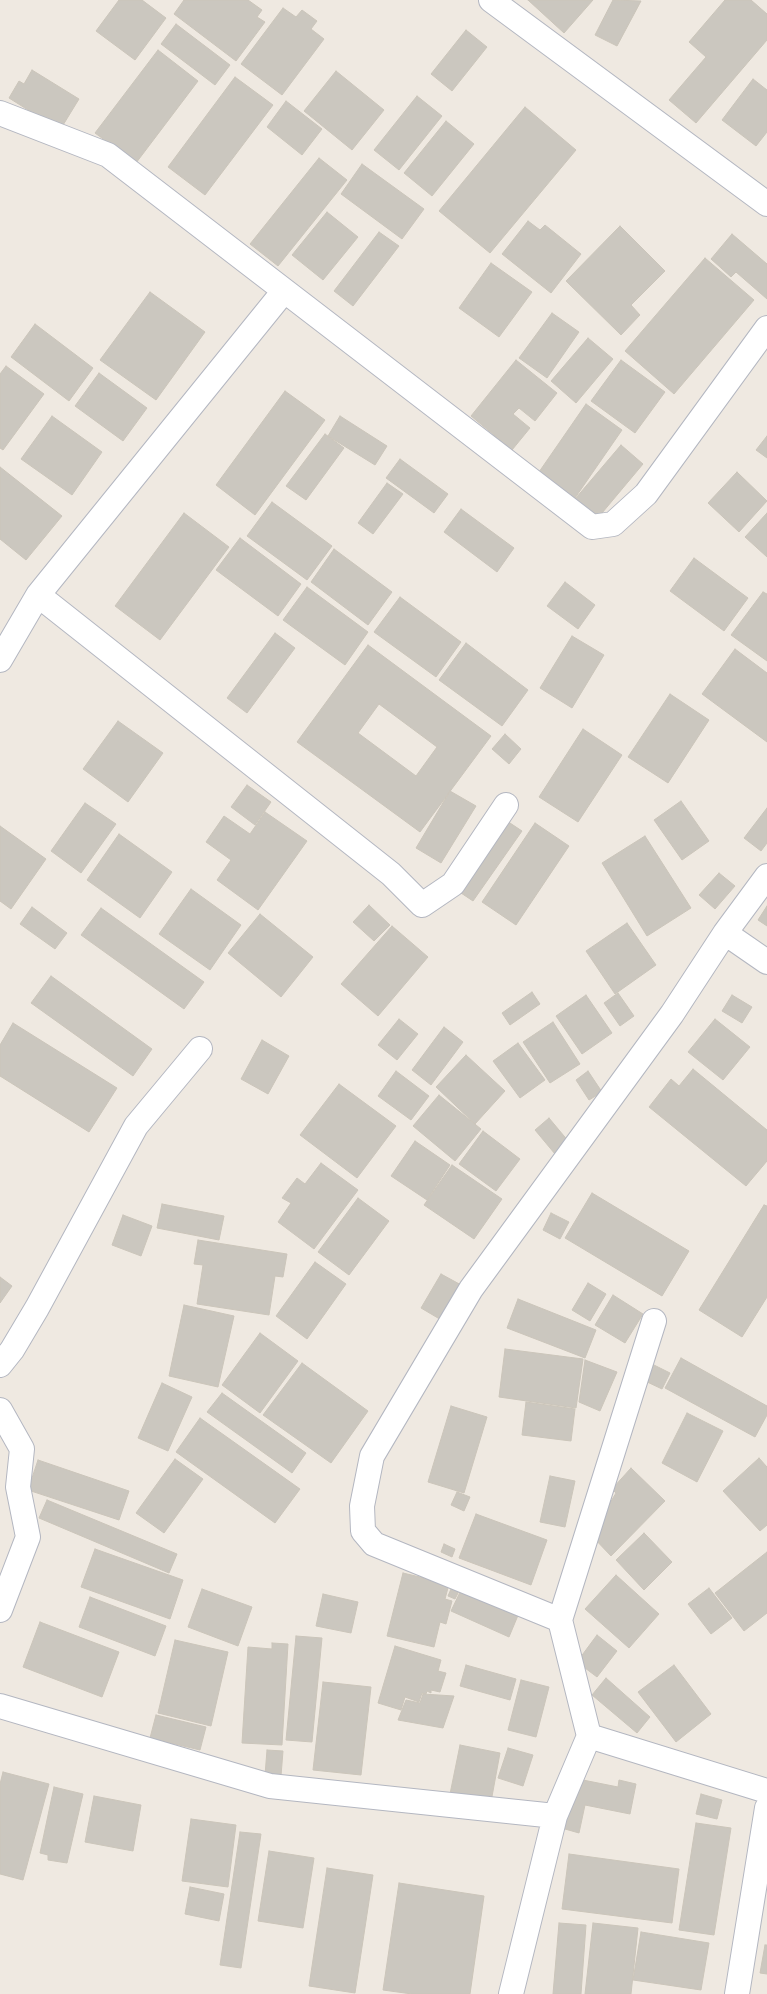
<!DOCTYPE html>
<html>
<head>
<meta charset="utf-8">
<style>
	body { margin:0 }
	canvas { display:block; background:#efe9e1 }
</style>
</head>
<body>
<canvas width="767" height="1994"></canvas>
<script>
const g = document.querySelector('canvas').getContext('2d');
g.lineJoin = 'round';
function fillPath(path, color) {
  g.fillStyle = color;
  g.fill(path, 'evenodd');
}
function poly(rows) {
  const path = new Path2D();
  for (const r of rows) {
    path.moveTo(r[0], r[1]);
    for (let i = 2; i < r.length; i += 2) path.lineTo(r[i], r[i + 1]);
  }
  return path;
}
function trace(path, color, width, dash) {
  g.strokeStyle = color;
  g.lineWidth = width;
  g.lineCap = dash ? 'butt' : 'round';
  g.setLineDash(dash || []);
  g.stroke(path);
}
const building = poly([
	[119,0,142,0,166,18,135,60,96,31,119,0],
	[184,0,248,0,262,10,257,17,265,22,236,61,174,14,184,0],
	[528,0,593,0,564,33,528,0],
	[613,0,641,1,617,46,595,35,613,0],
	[725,0,751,0,767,14,767,40,696,123,669,100,706,57,689,42,725,0],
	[283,8,296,17,302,10,317,21,311,29,324,39,282,95,241,64,283,8],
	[176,24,230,65,215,85,161,44,176,24],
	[466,30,487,47,452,91,431,74,466,30],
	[158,50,198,81,136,163,95,133,158,50],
	[32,70,79,99,60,130,9,98,19,81,24,84,32,70],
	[336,71,384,110,352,150,304,111,336,71],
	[235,77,273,105,205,195,168,167,235,77],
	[753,79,767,90,767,132,756,146,722,120,753,79],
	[417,96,442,116,399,170,374,150,417,96],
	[286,101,322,129,302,155,267,127,286,101],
	[525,107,576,150,490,253,439,211,525,107],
	[446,121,474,144,432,196,404,173,446,121],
	[319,158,347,180,278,266,250,244,319,158],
	[362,164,424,209,402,239,341,194,362,164],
	[327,212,358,237,323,280,292,255,327,212],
	[528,221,540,230,545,225,581,254,551,293,502,254,528,221],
	[620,226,665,271,631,305,640,315,621,335,566,281,620,226],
	[379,232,399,246,353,306,334,291,379,232],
	[732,234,767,264,767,299,736,272,731,277,711,259,732,234],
	[705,258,754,300,674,394,625,351,705,258],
	[491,263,532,292,499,337,459,308,491,263],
	[150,292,205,332,156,400,100,360,150,292],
	[552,313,579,332,547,378,519,358,552,313],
	[35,324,93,368,69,401,11,357,35,324],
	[588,338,613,359,576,403,551,381,588,338],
	[516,360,557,393,535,421,519,408,513,414,530,428,512,450,471,416,516,360],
	[621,360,665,392,635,433,591,401,621,360],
	[6,366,44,394,3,450,0,448,0,374,6,366],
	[99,373,147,408,123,441,75,406,99,373],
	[285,391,325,420,255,515,216,485,285,391],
	[586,404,622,430,575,498,539,472,586,404],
	[52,416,102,452,72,495,21,459,52,416],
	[340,416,387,446,375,465,328,436,340,416],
	[325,434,344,448,306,500,286,486,325,434],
	[767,436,767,458,756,450,767,436],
	[621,445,643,464,597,519,575,499,621,445],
	[400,459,448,494,434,513,386,478,400,459],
	[0,467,62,516,26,560,0,539,0,467],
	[737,472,767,501,739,532,708,503,737,472],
	[387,483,403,494,373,534,358,523,387,483],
	[272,502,332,546,307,580,247,536,272,502],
	[461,509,514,548,497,572,444,532,461,509],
	[184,513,229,547,160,640,115,606,184,513],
	[767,513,767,557,745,537,767,513],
	[240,538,301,584,278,616,216,570,240,538],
	[334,549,392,592,368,625,311,582,334,549],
	[694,558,748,598,724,631,670,591,694,558],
	[565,582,595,605,578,629,547,606,565,582],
	[307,587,368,632,345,665,283,620,307,587],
	[763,592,767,594,767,661,731,635,763,592],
	[400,597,461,642,436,677,374,632,400,597],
	[275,633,295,648,247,713,227,698,275,633],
	[572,636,604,655,572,708,540,688,572,636],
	[466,643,528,690,502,726,439,680,466,643],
	[368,645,491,736,420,832,297,742,368,645],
	[379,704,437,747,416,776,358,733,379,704],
	[735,649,767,673,767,742,702,694,735,649],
	[670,694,709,720,668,783,628,757,670,694],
	[118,721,163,753,128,802,83,769,118,721],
	[583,729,622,755,578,822,539,797,583,729],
	[505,734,521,749,509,764,492,749,505,734],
	[247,785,271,802,255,825,231,807,247,785],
	[450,791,476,806,441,863,416,848,450,791],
	[681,801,709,841,682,860,654,820,681,801],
	[85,803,116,824,81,873,51,851,85,803],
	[767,808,767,843,761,851,744,838,767,808],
	[265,812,307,841,258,910,217,880,231,860,206,842,224,816,250,834,265,812],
	[504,819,522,831,473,901,455,889,504,819],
	[535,823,569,846,516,925,482,902,535,823],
	[0,826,46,859,11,909,0,901,0,826],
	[119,834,172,872,140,918,87,880,119,834],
	[645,836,691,908,647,936,602,863,645,836],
	[719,873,735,886,715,909,699,895,719,873],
	[191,889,241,925,210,970,159,934,191,889],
	[369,905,390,925,374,941,353,922,369,905],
	[767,906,767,926,758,920,767,906],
	[32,907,67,933,55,949,20,924,32,907],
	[101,908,204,982,184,1009,81,935,101,908],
	[260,914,313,957,281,997,228,953,260,914],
	[627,923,656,965,615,994,586,951,627,923],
	[392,926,428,957,378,1016,341,984,392,926],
	[51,976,152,1049,133,1076,31,1003,51,976],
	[532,992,540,1004,510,1025,502,1013,532,992],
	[618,993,634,1016,620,1026,604,1003,618,993],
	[586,995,612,1033,582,1054,556,1016,586,995],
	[732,995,752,1007,742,1023,722,1011,732,995],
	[399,1019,418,1034,397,1060,378,1045,399,1019],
	[715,1019,750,1047,723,1080,688,1052,715,1019],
	[553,1022,580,1064,550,1083,523,1042,553,1022],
	[13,1023,117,1088,89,1132,0,1076,0,1045,13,1023],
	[444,1027,463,1042,431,1085,412,1070,444,1027],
	[262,1040,289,1056,268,1094,241,1079,262,1040],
	[518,1043,545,1080,520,1098,493,1061,518,1043],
	[466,1055,505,1091,475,1124,436,1087,466,1055],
	[693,1069,767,1130,767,1161,746,1186,649,1107,671,1079,679,1086,693,1069],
	[396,1071,429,1096,411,1120,378,1096,396,1071],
	[588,1071,602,1092,589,1100,576,1080,588,1071],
	[339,1084,396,1126,357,1178,300,1135,339,1084],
	[439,1095,481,1129,455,1161,413,1126,439,1095],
	[549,1118,569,1142,555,1154,535,1130,549,1118],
	[483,1131,520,1159,496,1191,459,1164,483,1131],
	[415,1141,450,1165,427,1200,391,1176,415,1141],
	[321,1163,358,1190,314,1249,278,1222,291,1203,282,1198,297,1178,305,1184,321,1163],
	[452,1165,502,1199,474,1239,424,1205,452,1165],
	[592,1193,689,1251,662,1296,565,1238,592,1193],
	[358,1198,389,1221,349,1275,318,1252,358,1198],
	[162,1204,224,1216,219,1240,157,1228,162,1204],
	[764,1205,767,1206,767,1297,742,1337,699,1310,764,1205],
	[551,1213,569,1222,560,1239,543,1230,551,1213],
	[123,1215,152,1226,141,1256,112,1245,123,1215],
	[198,1240,287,1254,283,1277,275,1276,269,1315,197,1304,203,1265,194,1264,198,1240],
	[315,1262,346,1284,307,1339,276,1316,315,1262],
	[441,1274,463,1286,443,1321,421,1308,441,1274],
	[0,1277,12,1286,0,1303,0,1277],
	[588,1283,606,1294,590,1321,572,1310,588,1283],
	[613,1295,643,1314,625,1343,595,1325,613,1295],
	[518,1299,596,1330,585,1358,507,1328,518,1299],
	[184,1305,234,1316,218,1387,169,1376,184,1305],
	[260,1333,298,1361,260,1413,222,1385,260,1333],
	[505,1349,583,1359,576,1408,499,1397,505,1349],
	[681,1358,767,1406,767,1415,755,1437,665,1388,681,1358],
	[585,1360,617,1372,600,1411,579,1402,585,1360],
	[302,1363,368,1411,331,1463,263,1415,302,1363],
	[652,1364,670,1373,662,1389,643,1380,652,1364],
	[162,1383,192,1397,168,1451,138,1438,162,1383],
	[222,1393,306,1453,292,1473,207,1412,222,1393],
	[526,1402,575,1409,571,1441,522,1435,526,1402],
	[451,1406,487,1417,464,1493,428,1482,451,1406],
	[687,1413,723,1431,697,1482,662,1463,687,1413],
	[200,1418,300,1489,275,1523,176,1452,200,1418],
	[759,1458,767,1467,767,1525,760,1531,723,1491,759,1458],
	[175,1459,203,1479,164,1533,136,1513,175,1459],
	[38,1460,129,1491,119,1520,28,1490,38,1460],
	[631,1468,665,1501,611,1556,591,1535,616,1493,612,1489,631,1468],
	[550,1476,575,1481,565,1527,540,1522,550,1476],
	[457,1492,470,1497,464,1511,451,1505,457,1492],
	[47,1500,177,1554,169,1573,39,1518,47,1500],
	[476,1514,547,1540,531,1585,459,1558,476,1514],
	[644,1533,672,1562,644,1590,616,1560,644,1533],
	[444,1544,455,1549,452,1557,441,1552,444,1544],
	[95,1549,183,1580,170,1619,81,1587,95,1549],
	[767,1552,767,1613,744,1631,715,1593,767,1552],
	[403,1573,449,1584,445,1599,452,1601,446,1624,440,1622,434,1647,387,1636,403,1573],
	[616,1575,659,1614,629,1648,585,1609,616,1575],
	[454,1582,462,1585,455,1599,448,1596,454,1582],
	[462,1588,519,1613,509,1637,451,1611,462,1588],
	[709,1588,732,1618,711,1634,688,1604,709,1588],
	[202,1589,252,1607,238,1646,188,1627,202,1589],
	[323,1594,358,1602,351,1633,316,1626,323,1594],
	[90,1597,166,1626,155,1656,79,1627,90,1597],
	[40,1622,119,1652,102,1697,23,1667,40,1622],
	[597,1635,617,1651,597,1677,577,1662,597,1635],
	[296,1636,322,1638,312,1742,286,1740,296,1636],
	[175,1640,228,1652,211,1726,158,1713,175,1640],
	[272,1643,288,1644,282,1745,242,1743,248,1647,272,1649,272,1643],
	[395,1646,441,1660,438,1671,446,1673,440,1692,431,1690,431,1693,427,1691,426,1694,422,1693,419,1702,405,1697,401,1710,378,1703,395,1646],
	[466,1665,516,1679,510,1700,460,1686,466,1665],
	[674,1665,711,1714,676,1742,638,1692,674,1665],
	[606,1678,650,1717,637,1733,592,1695,606,1678],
	[521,1680,549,1687,536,1737,508,1730,521,1680],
	[323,1682,371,1687,361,1775,313,1770,323,1682],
	[423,1694,454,1696,443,1728,398,1720,406,1700,420,1703,423,1694],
	[156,1715,206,1727,200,1750,150,1738,156,1715],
	[460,1745,500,1753,491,1802,450,1794,460,1745],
	[508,1748,533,1755,523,1786,498,1778,508,1748],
	[267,1750,283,1751,281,1776,265,1775,267,1750],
	[3,1772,49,1784,23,1880,0,1874,0,1784,3,1772],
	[583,1780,618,1787,619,1780,636,1784,630,1814,585,1805,579,1833,558,1827,565,1796,583,1780],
	[54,1787,83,1794,67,1863,48,1860,48,1855,40,1853,54,1787],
	[701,1794,722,1800,717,1819,696,1814,701,1794],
	[94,1796,141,1805,133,1851,85,1842,94,1796],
	[191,1819,236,1825,228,1887,182,1881,191,1819],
	[696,1823,731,1828,714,1935,679,1930,696,1823],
	[240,1832,261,1834,241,1968,220,1965,240,1832],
	[269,1851,314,1858,303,1928,258,1921,269,1851],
	[569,1854,679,1869,672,1923,562,1909,569,1854],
	[327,1868,373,1875,355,1993,309,1986,327,1868],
	[399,1883,484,1896,470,1994,412,1994,383,1990,399,1883],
	[190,1887,224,1894,219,1921,185,1914,190,1887],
	[559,1923,586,1925,581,1994,553,1994,559,1923],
	[593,1923,638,1928,631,1994,585,1994,593,1923],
	[641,1932,709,1943,701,1990,633,1980,641,1932],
	[765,1945,767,1945,767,1974,760,1973,765,1945]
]);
fillPath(building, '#cbc7bf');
trace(building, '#cbc5ba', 1);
const street = poly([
	[491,0,767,204],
	[0,113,108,155,592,527,613,524,646,494,767,328],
	[38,595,391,874,422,905,453,884,506,805],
	[0,660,38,595,284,291],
	[725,933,767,962],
	[0,1365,12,1350,37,1308,136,1126,200,1049],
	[0,1410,22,1449,18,1487,28,1537,0,1610],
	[560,1620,374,1544,363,1531,362,1506,372,1456,471,1289,672,1014,725,933,767,876],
	[0,1706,270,1786,555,1816],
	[589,1736,767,1791],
	[511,1994,555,1816,589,1736,560,1620,654,1321],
	[737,1994,767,1808]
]);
trace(street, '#b4b7c1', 26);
trace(street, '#fff', 24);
</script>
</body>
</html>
